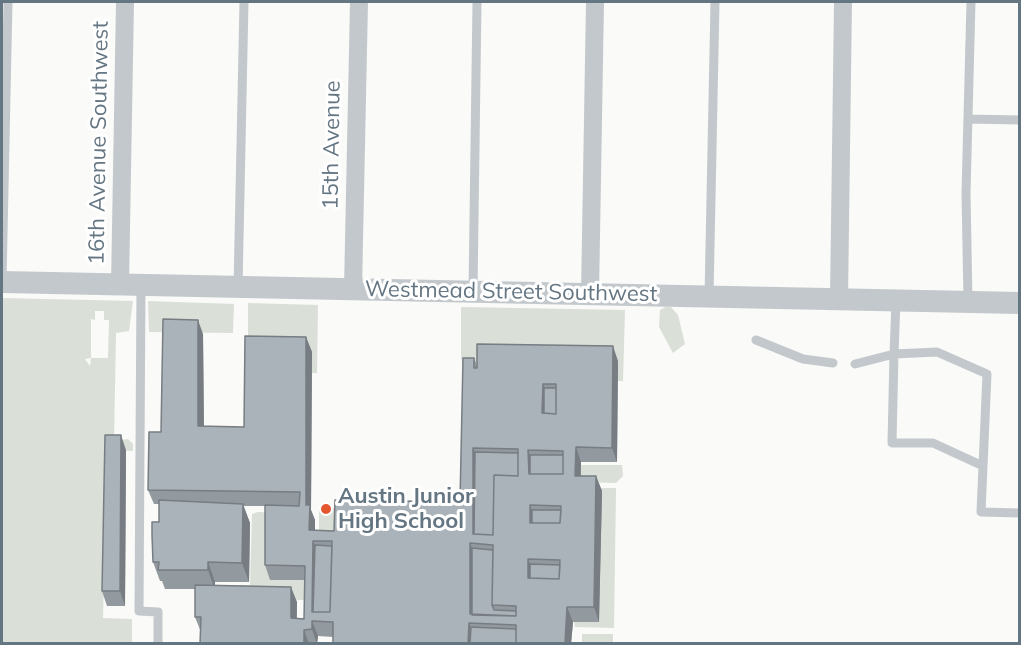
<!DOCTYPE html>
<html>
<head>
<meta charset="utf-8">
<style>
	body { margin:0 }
	#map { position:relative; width:1021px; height:645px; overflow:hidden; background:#fafaf8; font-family:Mulish,sans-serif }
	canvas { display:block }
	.frame { position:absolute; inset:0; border:3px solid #657683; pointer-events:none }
</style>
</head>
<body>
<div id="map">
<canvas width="1021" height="645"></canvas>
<div class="frame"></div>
</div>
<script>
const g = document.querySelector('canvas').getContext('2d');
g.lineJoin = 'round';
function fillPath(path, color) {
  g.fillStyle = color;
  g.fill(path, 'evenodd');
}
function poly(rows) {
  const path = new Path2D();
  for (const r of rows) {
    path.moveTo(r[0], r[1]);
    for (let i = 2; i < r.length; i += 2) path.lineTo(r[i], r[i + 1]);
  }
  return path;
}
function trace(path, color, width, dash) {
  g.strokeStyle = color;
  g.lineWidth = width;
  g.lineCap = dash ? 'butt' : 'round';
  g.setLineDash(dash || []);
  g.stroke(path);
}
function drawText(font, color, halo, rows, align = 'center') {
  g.font = font + ' Mulish,sans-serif';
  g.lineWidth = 6;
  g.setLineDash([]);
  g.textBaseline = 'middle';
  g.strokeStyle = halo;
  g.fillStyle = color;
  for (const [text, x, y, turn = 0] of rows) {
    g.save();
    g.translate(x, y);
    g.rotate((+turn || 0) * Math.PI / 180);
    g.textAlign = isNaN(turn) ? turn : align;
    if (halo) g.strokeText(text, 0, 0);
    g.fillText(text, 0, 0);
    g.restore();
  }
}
fillPath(poly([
	[2,298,133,301,129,331,116,333,114,441,128,439,133,444,133,451,107,450,103,618,132,619,132,643,2,644],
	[95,311,104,311,104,320,109,320,108,358,91,358,90,366,85,359,91,358,91,319,95,320],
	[148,301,234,304,233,333,149,332],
	[248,303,318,305,317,373,312,373,311,352,254,351,254,336,248,336],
	[461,307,625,310,623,381,618,381,617,361,482,373,463,366,461,358],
	[665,307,671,307,678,315,685,344,673,353,659,327,660,310],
	[581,465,622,465,623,476,616,483,580,482],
	[601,488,616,488,614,628,575,627,574,622,599,622],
	[319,508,335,508,335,545,319,545],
	[258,512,305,513,310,600,216,599,216,585,250,585,252,514],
	[582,634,613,634,613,643,582,643]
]), '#dadfd7');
trace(poly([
	[968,119,1020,120],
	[2,281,8,2],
	[141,286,139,611,158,612,158,644],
	[238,287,244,2],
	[473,291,477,2],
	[709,296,715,2],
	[968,302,966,193,971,2],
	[756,340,803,359,833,363],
	[855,364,894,354,896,301],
	[983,466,987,374,937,352,894,354,892,443,933,443,983,466,981,512,1020,513]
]), '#c3c8cc', 9);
trace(poly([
	[120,285,125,2],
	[353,289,359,2],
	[590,294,595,2],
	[839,299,843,2]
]), '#c3c8cc', 18);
trace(poly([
	[2,282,1020,303]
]), '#c3c8cc', 22);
fillPath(poly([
	[203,334,204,426,244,427,306,337,312,352,311,510,315,520,315,530,334,531,460,502,474,358,477,365,618,361,617,462,581,462,581,476,596,476,602,491,599,622,573,622,571,644,333,644,333,637,318,636,317,644,200,644,201,632,195,617,195,589,165,589,162,581,160,581,153,562,159,522,159,504,154,504,148,490,161,432],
	[243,506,265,506,265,565,270,580,305,580,304,619,297,618,297,602,215,585,215,582,249,582,250,523],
	[126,450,125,606,107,606,102,591]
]), '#929a9f');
fillPath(poly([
	[198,320,203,334,204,441,198,426],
	[306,337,312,352,311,510,315,520,315,541,313,541,319,555,317,617,312,612,309,530,306,505],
	[613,346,618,361,617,462,612,448],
	[543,384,548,398,548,418,542,413],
	[121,435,126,450,125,606,120,591],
	[576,447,581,462,580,491,575,476],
	[473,448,479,462,478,539,473,534],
	[528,450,534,465,534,479,529,474],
	[596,476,602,491,599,622,594,607],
	[243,504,250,523,249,582,242,563],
	[530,505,536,520,535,527,530,523],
	[470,543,476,558,475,619,470,614],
	[528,559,534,574,534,582,528,578],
	[208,562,215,582,215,590,208,570],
	[291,587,297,602,296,633,291,618],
	[567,607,573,622,571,644,565,644],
	[312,621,318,636,317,644,312,629],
	[469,623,475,637,474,644,468,644],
	[304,630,309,644,304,644]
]), '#777d82');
const building = poly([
	[163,319,198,320,198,426,244,427,245,336,306,337,306,505,310,505,309,530,334,531,335,500,460,502,463,358,474,358,474,368,477,368,477,344,613,346,612,448,576,447,575,476,596,476,594,607,567,607,565,644,516,644,516,625,469,623,468,644,333,644,333,622,312,621,312,629,304,630,304,644,200,644,201,617,195,617,195,585,291,587,291,618,304,619,305,566,265,565,265,505,299,506,300,492,148,490,149,432,161,432,163,319],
	[543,384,556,384,556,414,542,413,543,384],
	[473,448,518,449,518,476,494,475,493,535,473,534,473,448],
	[528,450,563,451,563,474,529,474,528,450],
	[530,505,561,506,560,523,530,523,530,505],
	[313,541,332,541,330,612,312,612,313,541],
	[470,543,493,545,492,605,516,606,516,616,470,614,470,543],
	[528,559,560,560,559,579,528,578,528,559],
	[544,388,556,388,556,414,544,413,544,388],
	[105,435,121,435,120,591,102,591,105,435],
	[475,452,518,453,518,476,494,475,493,535,474,534,475,452],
	[530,455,563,455,563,474,530,474,530,455],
	[159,500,243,504,242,563,208,562,208,570,158,570,159,562,153,562,152,535,152,522,159,522,159,500],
	[532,510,561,510,560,523,532,523,532,510],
	[315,545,332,546,330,612,313,612,315,545],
	[472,548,493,550,492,605,494,610,516,611,516,616,472,615,472,548],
	[530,564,560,565,559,579,530,578,530,564],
	[471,627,516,629,516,644,470,644,471,627]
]);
fillPath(building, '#aab3b9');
trace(building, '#777d82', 1.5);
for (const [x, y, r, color] of [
	[326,509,6,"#e4572e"]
]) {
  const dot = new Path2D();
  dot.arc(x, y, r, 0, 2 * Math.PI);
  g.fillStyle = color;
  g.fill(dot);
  trace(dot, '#fff', 2);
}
drawText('22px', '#657683', '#fff', [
	["16th Avenue Southwest",99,143,-89],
	["15th Avenue",332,145,-89],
	["Westmead Street Southwest",511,292,1]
]);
drawText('bold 22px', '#657683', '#fff', [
	["Austin Junior",338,496],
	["High School",338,521]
], 'left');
</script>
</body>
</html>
